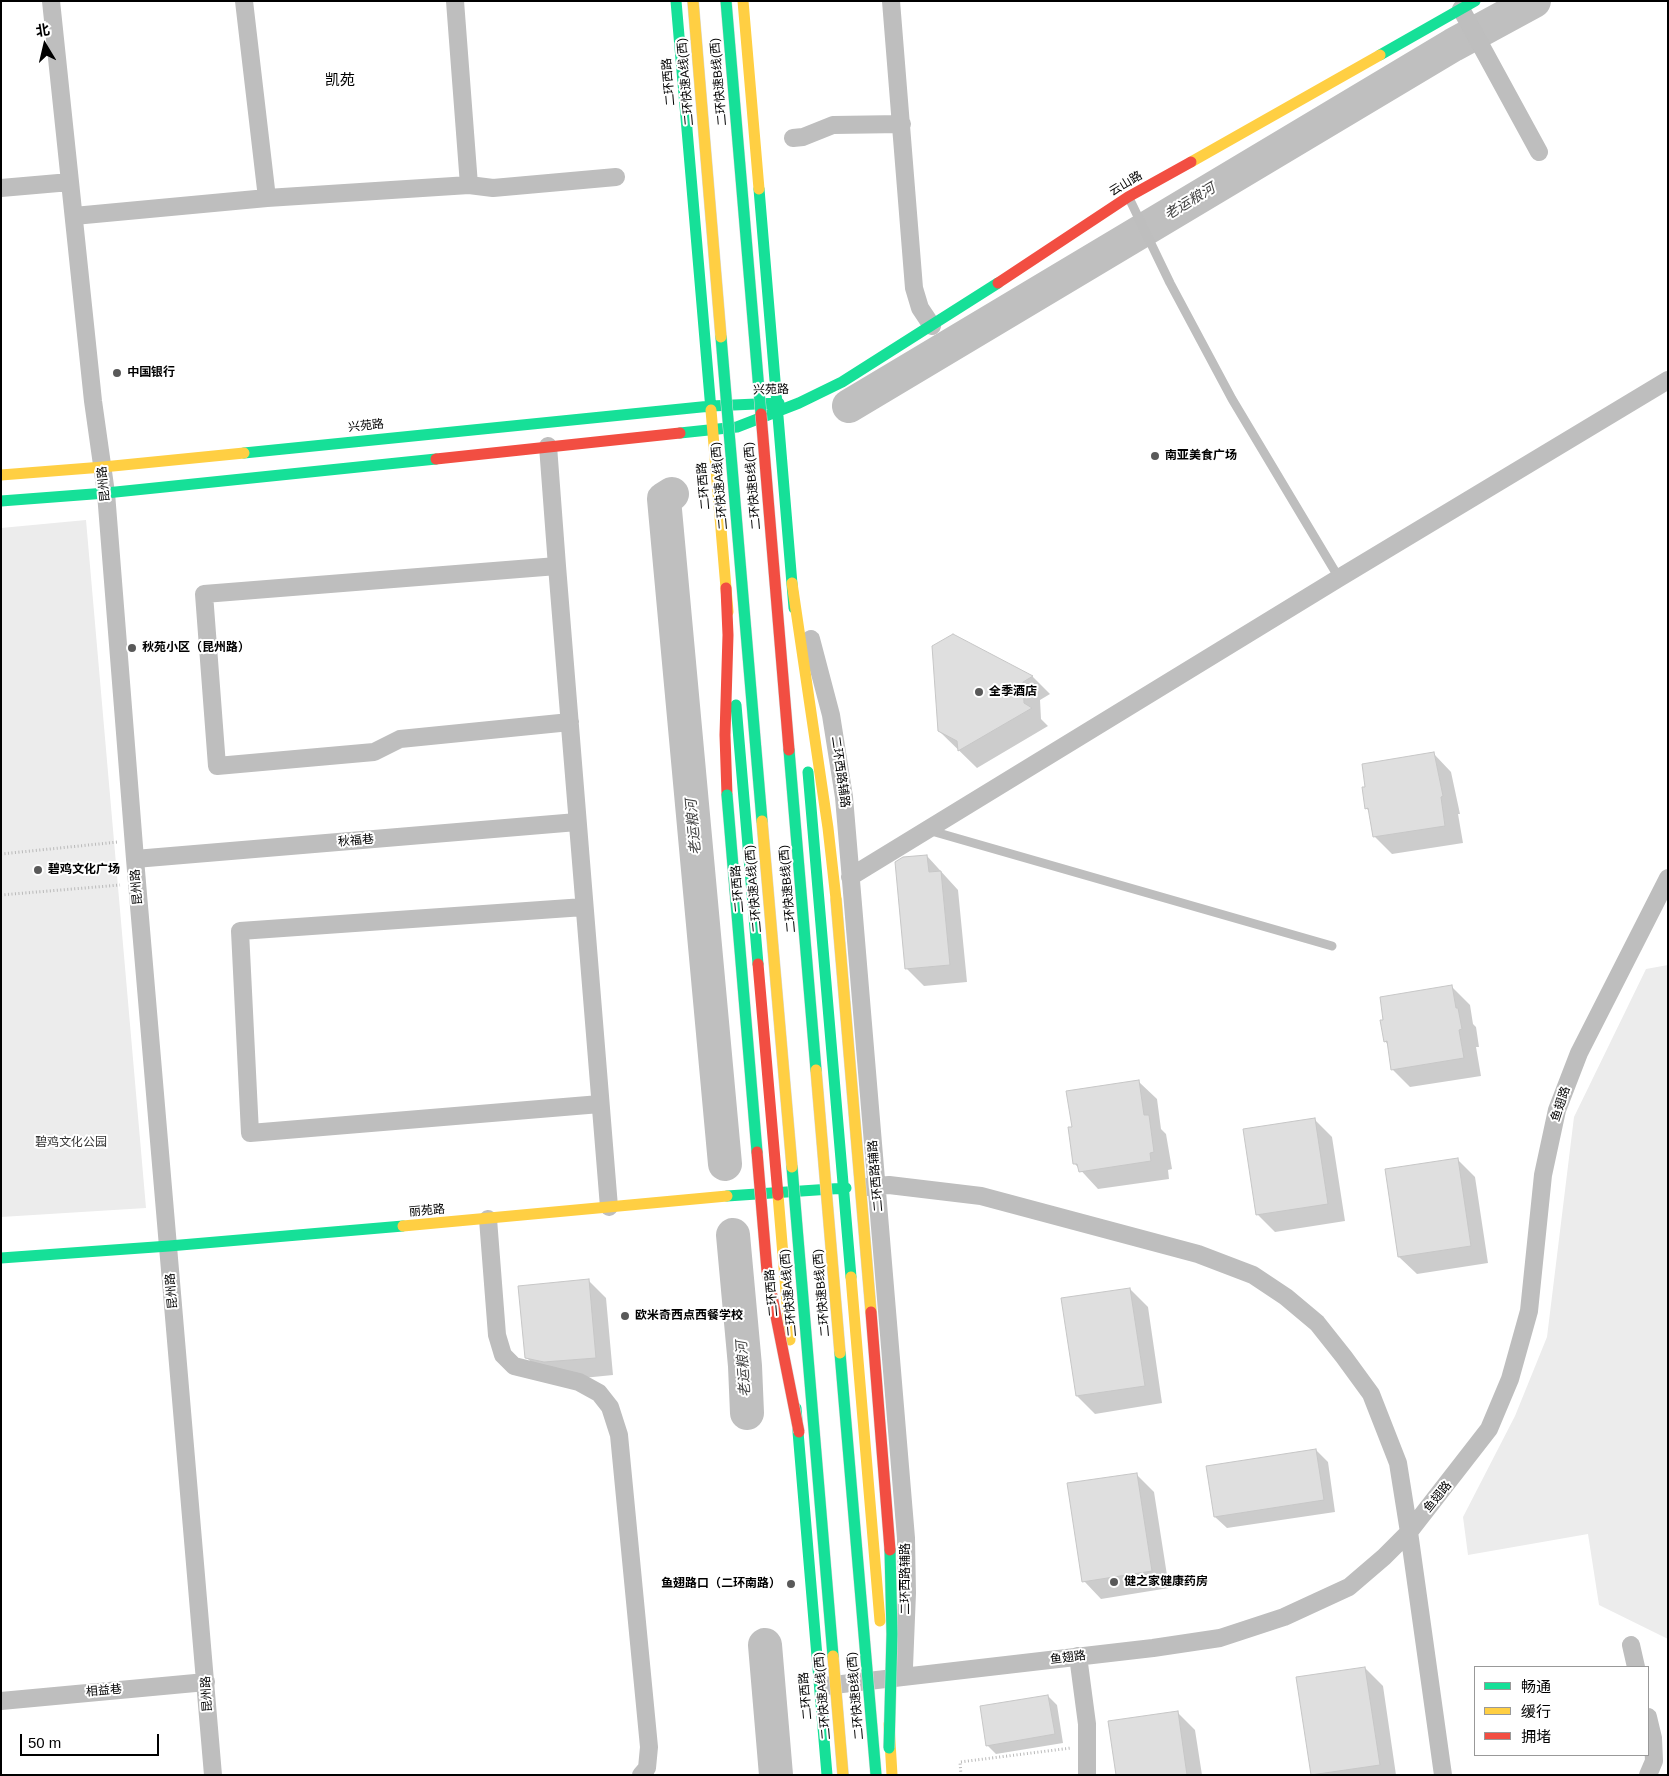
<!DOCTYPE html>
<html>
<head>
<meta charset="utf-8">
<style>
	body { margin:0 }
	#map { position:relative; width:1669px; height:1776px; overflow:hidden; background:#fff; font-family:Arial,"Noto Sans SC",sans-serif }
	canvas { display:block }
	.frame { position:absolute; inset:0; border:2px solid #000; pointer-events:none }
	.legend { position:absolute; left:1474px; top:1666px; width:175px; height:90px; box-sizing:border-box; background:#fff; border:1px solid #999; margin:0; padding:6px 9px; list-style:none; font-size:15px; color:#000 }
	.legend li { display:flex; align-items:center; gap:10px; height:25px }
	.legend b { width:25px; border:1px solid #999 }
	.north { position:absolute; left:20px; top:20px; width:50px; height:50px; -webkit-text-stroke:4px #fff; paint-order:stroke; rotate:351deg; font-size:14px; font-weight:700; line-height:20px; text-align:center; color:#000 }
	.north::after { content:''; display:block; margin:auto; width:18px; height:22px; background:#000; clip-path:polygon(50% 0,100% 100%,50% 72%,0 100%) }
	.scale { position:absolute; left:20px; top:1734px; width:139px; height:22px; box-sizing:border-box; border:2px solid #000; border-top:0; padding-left:6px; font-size:15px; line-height:18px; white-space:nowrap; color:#000; -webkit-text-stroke:4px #fff; paint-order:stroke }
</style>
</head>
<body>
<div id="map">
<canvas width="1669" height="1776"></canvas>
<div class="frame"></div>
<ul class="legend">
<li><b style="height:6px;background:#16e098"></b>畅通</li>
<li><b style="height:6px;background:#ffcf43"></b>缓行</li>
<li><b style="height:6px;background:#f24e42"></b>拥堵</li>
</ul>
<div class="north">北</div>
<div class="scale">50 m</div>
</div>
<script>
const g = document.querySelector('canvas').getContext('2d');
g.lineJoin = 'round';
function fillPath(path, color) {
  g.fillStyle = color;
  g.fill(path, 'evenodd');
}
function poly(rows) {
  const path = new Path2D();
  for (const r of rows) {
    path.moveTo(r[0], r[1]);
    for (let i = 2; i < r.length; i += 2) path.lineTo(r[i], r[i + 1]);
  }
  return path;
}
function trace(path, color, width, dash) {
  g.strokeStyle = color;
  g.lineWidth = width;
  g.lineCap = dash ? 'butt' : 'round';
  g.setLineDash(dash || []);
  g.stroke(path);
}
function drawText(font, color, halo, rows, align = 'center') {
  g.font = font + ' Arial,"Noto Sans SC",sans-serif';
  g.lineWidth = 4;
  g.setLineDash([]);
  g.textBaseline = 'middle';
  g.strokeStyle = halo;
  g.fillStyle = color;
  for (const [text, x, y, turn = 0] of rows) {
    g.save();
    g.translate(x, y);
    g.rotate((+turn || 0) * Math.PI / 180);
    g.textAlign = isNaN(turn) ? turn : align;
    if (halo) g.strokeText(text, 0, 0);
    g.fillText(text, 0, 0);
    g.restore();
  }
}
fillPath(poly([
	[86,520,146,1208,1,1217,1,528],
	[1668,965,1668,1639,1599,1605,1588,1534,1468,1555,1463,1517,1515,1416,1547,1337,1574,1117,1646,969]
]), '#ececec');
fillPath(poly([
	[953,635,1033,677,1050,694,1040,700,1041,719,1048,726,977,768,939,731],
	[1434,754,1451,772,1460,814,1458,814,1463,843,1392,854,1374,836,1370,812,1366,808],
	[927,856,958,890,967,982,924,986,907,969],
	[1452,987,1470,1005,1473,1024,1476,1027,1479,1047,1476,1047,1481,1076,1410,1087,1392,1069,1388,1045,1385,1041],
	[1139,1082,1157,1099,1161,1129,1166,1134,1172,1169,1168,1170,1169,1179,1098,1189,1075,1164,1073,1128],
	[1314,1119,1332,1137,1345,1221,1275,1232,1257,1214],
	[1457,1159,1475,1177,1488,1263,1417,1274,1399,1257],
	[588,1280,606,1298,613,1375,563,1380,544,1375,526,1357],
	[1130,1289,1148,1307,1162,1403,1095,1414,1077,1396],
	[1316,1450,1328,1462,1335,1512,1227,1528,1215,1517],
	[1136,1474,1154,1492,1169,1588,1101,1599,1084,1581],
	[1365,1668,1383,1686,1396,1775,1312,1775],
	[1048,1696,1057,1705,1063,1743,996,1754,987,1745],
	[1177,1712,1195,1730,1202,1775,1117,1775]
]), '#0003');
trace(poly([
	[849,406,1453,45,1534,1],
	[672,494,664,499,725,1164],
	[733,1235,745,1366,747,1413],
	[765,1645,776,1775]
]), '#bfbfbf', 34);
const building = poly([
	[953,634,1033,676,1023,682,1024,703,1032,708,958,751,957,741,938,731,932,646,953,634],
	[1434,752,1443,796,1441,797,1445,826,1373,837,1368,808,1365,809,1362,787,1365,787,1362,764,1434,752],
	[927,855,929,872,941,871,950,965,905,969,895,862,903,857,927,855],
	[1452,985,1456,1008,1458,1008,1462,1029,1459,1030,1464,1058,1391,1070,1387,1041,1384,1042,1380,1020,1383,1020,1380,997,1452,985],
	[1139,1080,1144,1115,1149,1115,1154,1152,1150,1153,1151,1161,1079,1172,1077,1164,1073,1164,1068,1127,1072,1127,1066,1091,1139,1080],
	[1315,1118,1328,1204,1256,1215,1243,1129,1315,1118],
	[1458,1158,1471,1246,1398,1257,1385,1169,1458,1158],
	[589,1279,596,1358,544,1362,525,1358,518,1286,589,1279],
	[1130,1288,1145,1386,1076,1396,1061,1298,1130,1288],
	[1316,1449,1324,1500,1214,1517,1206,1466,1316,1449],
	[1137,1473,1152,1571,1082,1582,1067,1483,1137,1473],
	[1365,1667,1380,1765,1311,1775,1296,1677,1365,1667],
	[1048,1695,1055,1734,986,1746,980,1706,1048,1695],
	[1178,1711,1187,1775,1116,1775,1108,1721,1178,1711]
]);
fillPath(building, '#dfdfdf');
trace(building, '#c7c7c7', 1);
trace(poly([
	[1,854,118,842],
	[1,895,120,885],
	[961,1775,960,1762,1071,1748]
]), '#b9b9b9', 3, [1, 2.5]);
trace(poly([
	[1129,198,1170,283,1232,399,1339,578],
	[928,830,1332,946]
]), '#bebebe', 9);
trace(poly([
	[51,1,93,401,106,493,135,859,213,1775],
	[244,1,267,198],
	[455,1,469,185],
	[891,1,914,288,920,308,932,326],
	[1461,9,1539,152],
	[793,138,803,137,833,125,902,124],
	[1,188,70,182],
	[74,216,267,198,469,185,493,188,616,177],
	[548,446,557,566],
	[811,639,831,715,844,797,906,1538,907,1593,904,1667],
	[570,722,400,739,374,752,217,766,204,594,557,566,609,1207],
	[135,859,577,822],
	[850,877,1339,578,1668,380],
	[584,907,240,931,250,1133,600,1104],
	[865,1187,889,1185,981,1196,1198,1254,1253,1275,1286,1297,1317,1323,1344,1357,1371,1394,1398,1463,1409,1532,1443,1775],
	[488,1219,497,1335,503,1355,514,1366,579,1382,599,1393,610,1407,619,1435,649,1747,647,1768,641,1775],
	[1631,1645,1636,1667],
	[1078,1656,1087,1724,1087,1775],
	[825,1686,1153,1648,1220,1638,1284,1617,1349,1587,1384,1557,1409,1532,1489,1429,1510,1379,1529,1311,1543,1175,1557,1110,1579,1053,1668,878],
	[1,1701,206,1682],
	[1648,1717,1653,1738,1654,1761,1648,1775]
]), '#bebebe', 18);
trace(poly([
	[676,1,711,410],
	[1380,55,1475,1],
	[759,189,794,608],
	[680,433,737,427,799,403,842,382,998,283],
	[244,453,711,406,779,403],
	[1,501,106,493,436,459],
	[736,705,758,964],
	[808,772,851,1277],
	[727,1196,846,1188],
	[1,1258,169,1246,403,1226],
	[796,1408,827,1775]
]), '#16e098', 11);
trace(poly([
	[743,1,759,189],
	[1191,162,1380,55],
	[711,410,728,612],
	[1,475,103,467,244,453],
	[792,583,828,828,836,899],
	[778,1195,790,1340],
	[403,1226,727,1196],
	[851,1277,880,1621],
	[889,1724,892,1775]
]), '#ffcf43', 11);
trace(poly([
	[998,283,1128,197,1191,162],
	[436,459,680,433],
	[726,588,728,635,725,735,727,795],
	[758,964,778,1195]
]), '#f24e42', 11);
const fastBridge = poly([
	[726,1,761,414],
	[721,337,762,821],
	[789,750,816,1070],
	[727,795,757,1152],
	[792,1167,833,1656],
	[840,1353,876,1775],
	[889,1748,892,1634,890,1550]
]);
const slowBridge = poly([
	[693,1,721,337],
	[762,821,792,1167],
	[836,899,871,1312],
	[816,1070,840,1353],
	[833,1656,843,1775]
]);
const jamBridge = poly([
	[761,414,789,750],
	[757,1152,767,1271,799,1432],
	[871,1312,890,1550]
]);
trace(fastBridge, '#dbdbdb', 12, []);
trace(slowBridge, '#dbdbdb', 12, []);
trace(jamBridge, '#dbdbdb', 12, []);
trace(fastBridge, '#16e098', 11);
trace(slowBridge, '#ffcf43', 11);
trace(jamBridge, '#f24e42', 11);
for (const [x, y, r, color] of [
	[117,373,5,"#595959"],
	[1155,456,5,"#595959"],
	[132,648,5,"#595959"],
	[979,692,5,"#595959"],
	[38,870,5,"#595959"],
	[625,1316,5,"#595959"],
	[1114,1582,5,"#595959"],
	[791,1584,5,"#595959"]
]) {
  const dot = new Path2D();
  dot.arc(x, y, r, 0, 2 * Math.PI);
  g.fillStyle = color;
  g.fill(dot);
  trace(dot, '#fff', 2);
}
drawText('12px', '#000', '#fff', [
	["二环西路",669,82,-95],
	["二环快速A线(西)",686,82,-95],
	["二环快速B线(西)",719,82,-95],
	["云山路",1126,184,-31],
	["兴苑路",771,390,-1],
	["兴苑路",366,426,-6],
	["昆州路",104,484,-96],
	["二环西路",704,486,-95],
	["二环快速A线(西)",720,486,-95],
	["二环快速B线(西)",753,486,-95],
	["二环西路辅路",840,772,82],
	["秋福巷",356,841,-5],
	["昆州路",137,887,-95],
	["二环西路",738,889,-95],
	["二环快速A线(西)",754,889,-95],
	["二环快速B线(西)",788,889,-95],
	["鱼翅路",1561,1104,-72],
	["二环西路辅路",876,1176,-95],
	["丽苑路",427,1211,-5],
	["昆州路",172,1291,-95],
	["二环西路",772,1293,-95],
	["二环快速A线(西)",789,1293,-95],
	["二环快速B线(西)",822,1293,-95],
	["鱼翅路",1438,1497,-51],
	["二环西路辅路",906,1579,-90],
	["鱼翅路",1068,1658,-7],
	["相益巷",104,1691,-5],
	["昆州路",207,1694,-94],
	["二环西路",806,1696,-95],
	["二环快速A线(西)",823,1696,-95],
	["二环快速B线(西)",856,1696,-95]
]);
drawText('bold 12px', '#000', '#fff', [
	["中国银行",127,373],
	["南亚美食广场",1165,456],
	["秋苑小区（昆州路）",142,648],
	["全季酒店",989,692],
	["碧鸡文化广场",48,870],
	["欧米奇西点西餐学校",635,1316],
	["健之家健康药房",1124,1582],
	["鱼翅路口（二环南路）",781,1584,"right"]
], 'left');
drawText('12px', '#333', '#fff', [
	["碧鸡文化公园",71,1143]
]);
drawText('italic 14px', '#444', '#fff', [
	["老运粮河",1190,202,-31],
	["老运粮河",694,827,-95],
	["老运粮河",744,1369,-94]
]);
drawText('15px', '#000', '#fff', [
	["凯苑",340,81]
]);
</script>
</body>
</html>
